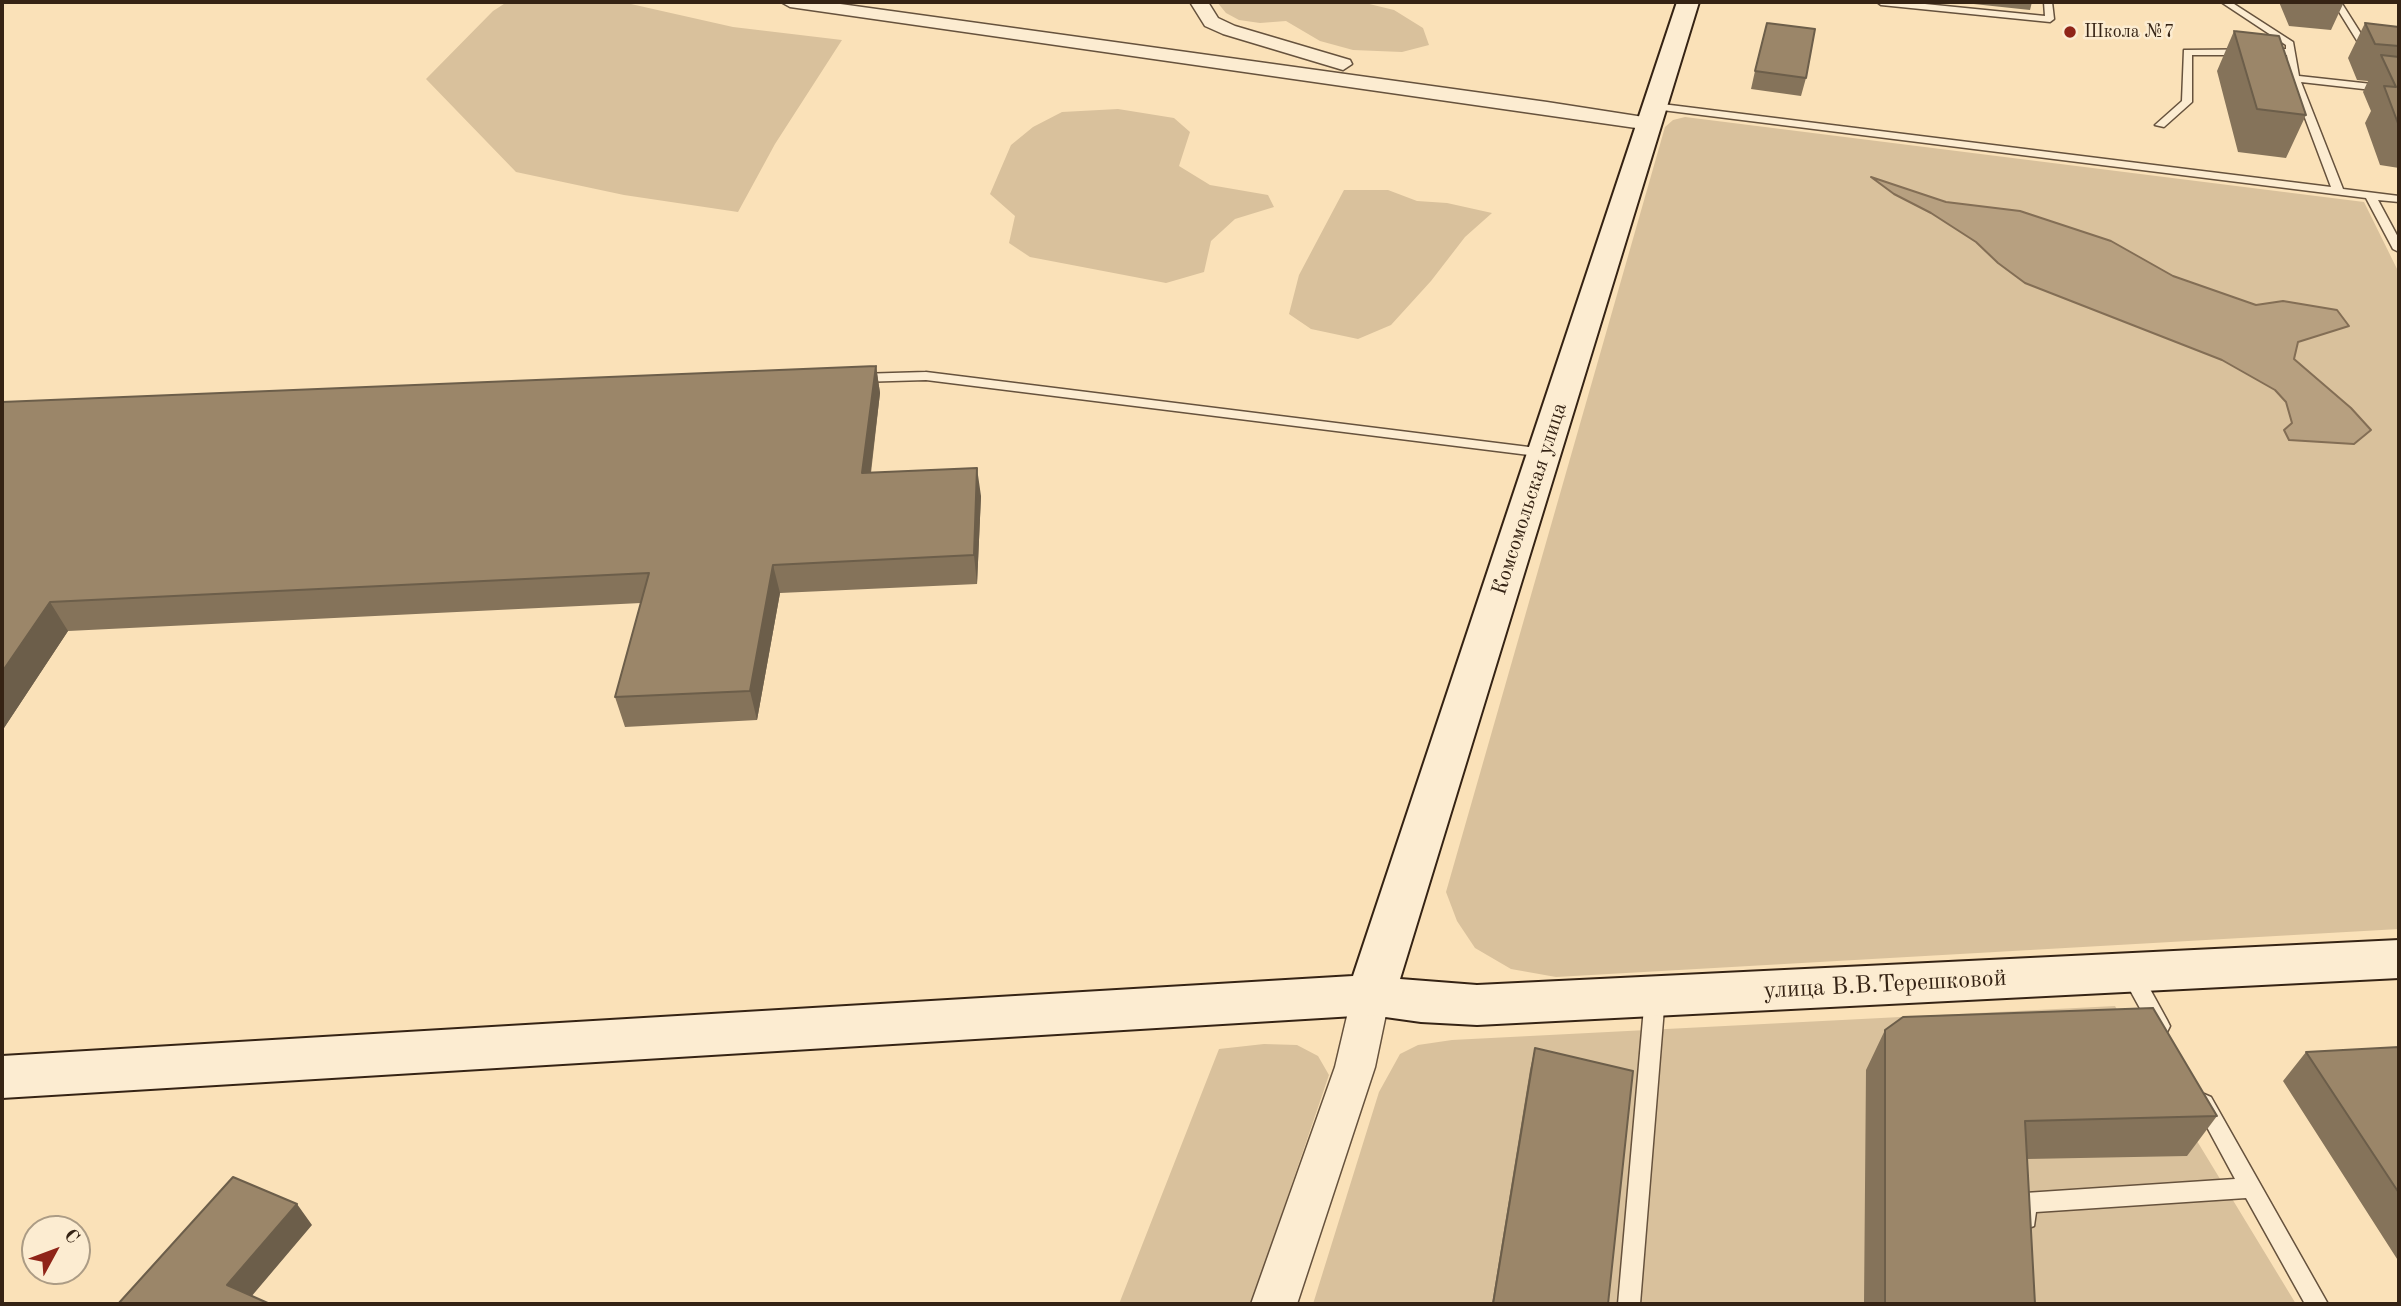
<!DOCTYPE html>
<html>
<head>
<meta charset="utf-8">
<style>
	body { margin:0 }
	#map { position:relative; width:2401px; height:1306px; overflow:hidden; background:#fae1b8; font-family:"Old Standard TT",serif }
	canvas { display:block }
	.frame { position:absolute; inset:0; border:4px solid #352314; pointer-events:none }
	.north { position:absolute; left:21px; top:1215px; width:70px; height:70px; box-sizing:border-box; background:#fcecd1; border:2px solid #ac9c85; border-radius:50%; rotate:49deg; font-size:19px; font-weight:700; line-height:28px; text-align:center; color:#352314 }
	.north::after { content:''; display:block; margin:auto; width:24px; height:32px; background:#8f2418; clip-path:polygon(50% 0,100% 100%,50% 72%,0 100%) }
</style>
</head>
<body>
<div id="map">
<canvas width="2401" height="1306"></canvas>
<div class="frame"></div>
<div class="north">С</div>
</div>
<script>
const g = document.querySelector('canvas').getContext('2d');
g.lineJoin = 'round';
function fillPath(path, color) {
  g.fillStyle = color;
  g.fill(path, 'evenodd');
}
function poly(rows) {
  const path = new Path2D();
  for (const r of rows) {
    path.moveTo(r[0], r[1]);
    for (let i = 2; i < r.length; i += 2) path.lineTo(r[i], r[i + 1]);
  }
  return path;
}
function trace(path, color, width, dash) {
  g.strokeStyle = color;
  g.lineWidth = width;
  g.lineCap = dash ? 'butt' : 'round';
  g.setLineDash(dash || []);
  g.stroke(path);
}
function drawText(font, color, halo, rows, align = 'center') {
  g.font = font + ' "Old Standard TT",serif';
  g.lineWidth = 5;
  g.setLineDash([]);
  g.textBaseline = 'middle';
  g.strokeStyle = halo;
  g.fillStyle = color;
  for (const [text, x, y, turn = 0] of rows) {
    g.save();
    g.translate(x, y);
    g.rotate((+turn || 0) * Math.PI / 180);
    g.textAlign = isNaN(turn) ? turn : align;
    if (halo) g.strokeText(text, 0, 0);
    g.fillText(text, 0, 0);
    g.restore();
  }
}
fillPath(poly([
	[507,2,622,2,733,27,842,40,775,144,738,212,624,195,516,172,426,79,493,11],
	[1217,2,1361,2,1394,10,1423,28,1429,45,1402,52,1353,50,1320,41,1286,21,1260,23,1239,20,1226,13],
	[1118,109,1174,118,1190,132,1179,166,1210,185,1268,195,1274,207,1235,219,1211,241,1204,272,1166,283,1030,257,1009,243,1015,216,990,194,1011,145,1033,127,1062,112],
	[1685,117,2364,202,2399,273,2399,929,1556,977,1511,969,1475,948,1457,921,1446,892,1665,127,1673,120],
	[1873,178,1946,202,2020,211,2111,241,2173,276,2209,290,2256,305,2283,301,2349,326,2298,342,2294,359,2351,408,2370,430,2354,444,2290,440,2292,424,2286,402,2275,390,2222,360,2025,283,1998,263,1976,242,1931,213,1894,194],
	[1344,190,1388,190,1417,201,1447,203,1492,213,1465,237,1431,281,1391,325,1358,339,1311,329,1289,314,1299,275],
	[2115,1006,2296,1304,1313,1304,1379,1092,1400,1054,1418,1045,1452,1040],
	[1264,1044,1297,1045,1318,1056,1329,1075,1251,1304,1119,1304,1219,1049]
]), '#d9c19c');
const water = poly([
	[1871,177,1946,202,2020,211,2111,241,2173,276,2256,305,2283,301,2337,310,2349,326,2298,342,2294,359,2351,408,2371,430,2354,444,2289,440,2284,430,2292,423,2286,402,2275,390,2222,360,2025,283,1998,263,1976,242,1931,213,1894,194,1871,177]
]);
fillPath(water, '#b7a080');
trace(water, '#836e55', 2);
const lane = poly([
	[1877,2,1905,2,2045,16,2044,2,2052,2,2054,19,2050,22,1881,5,1877,2],
	[2221,2,2231,2,2293,42,2299,76,2399,87,2399,93,2301,82,2343,189,2399,196,2399,202,2378,200,2399,239,2399,252,2393,249,2366,198,1654,109,1649,106,1654,103,2331,187,2290,78,2287,55,2192,55,2192,102,2164,127,2155,125,2182,101,2184,50,2286,49,2286,45,2221,2],
	[2333,2,2341,2,2370,48,2399,51,2399,57,2364,52,2333,2],
	[926,372,1545,449,1552,453,1545,457,926,380,859,382,853,378,859,374,926,372],
	[2132,967,2139,969,2167,1020,2170,1026,2167,1032,2160,1034,2153,1032,2125,981,2122,975,2125,969,2132,967],
	[1655,988,1662,990,1665,996,1640,1304,1618,1304,1645,996,1648,990,1655,988],
	[2204,1094,2211,1097,2328,1304,2305,1304,2246,1198,2036,1212,2034,1226,2026,1229,2018,1226,2014,1203,2017,1196,2025,1193,2235,1179,2194,1103,2197,1097,2204,1094]
]);
const street = poly([
	[781,2,826,2,1547,102,1650,118,1657,120,1660,124,1657,128,1650,130,790,7,781,2],
	[1190,2,1208,2,1218,18,1235,26,1350,60,1352,64,1343,70,1223,34,1205,26,1190,2],
	[1371,979,1385,984,1390,995,1375,1067,1297,1304,1251,1304,1335,1067,1352,995,1357,984,1371,979]
]);
const secondary = poly([
	[1677,2,1699,2,1400,979,1477,985,2399,940,2399,978,1477,1025,1421,1022,1371,1015,2,1098,2,1056,1353,976,1677,2]
]);
trace(lane, '#66523d', 3);
trace(street, '#66523d', 3);
trace(secondary, '#352314', 4);
fillPath(lane, '#fcecd1');
fillPath(street, '#fcecd1');
fillPath(secondary, '#fcecd1');
fillPath(poly([
	[1955,2,2032,2,2030,10],
	[2279,2,2344,2,2331,30,2289,26],
	[2365,23,2399,27,2399,168,2380,165,2365,123,2371,111,2363,92,2368,81,2357,80,2348,58],
	[2234,31,2306,115,2286,158,2238,152,2217,71],
	[1755,71,1806,78,1801,96,1751,89],
	[876,366,880,393,871,473,981,496,977,584,780,593,757,720,625,727,615,697,641,603,68,631,2,731,2,402],
	[1885,1030,2217,1116,2187,1156,2027,1159,2035,1304,1864,1304,1866,1070],
	[2399,1047,2399,1262,2283,1081,2306,1052],
	[1535,1048,1608,1304,1492,1304,1530,1070]
]), '#85735a');
fillPath(poly([
	[876,366,880,393,867,501,862,473],
	[977,468,981,496,977,584,974,555],
	[773,565,780,593,757,720,750,691],
	[50,602,68,631,2,731,2,672],
	[297,1204,312,1225,245,1304,227,1285]
]), '#6c5e4a');
const building = poly([
	[1767,23,1815,29,1806,78,1755,71,1767,23],
	[2365,23,2399,27,2399,46,2375,44,2365,23],
	[2234,31,2279,36,2306,115,2257,109,2234,31],
	[2381,55,2399,57,2399,126,2384,86,2396,87,2381,55],
	[876,366,862,473,977,468,974,555,773,565,750,691,615,697,649,573,50,602,2,672,2,402,876,366],
	[2153,1008,2217,1116,2025,1121,2035,1304,1885,1304,1885,1030,1903,1017,2153,1008],
	[2399,1047,2399,1193,2306,1052,2399,1047],
	[1535,1048,1633,1071,1608,1304,1493,1304,1535,1048],
	[233,1177,297,1204,227,1285,270,1304,118,1304,233,1177]
]);
fillPath(building, '#9b8669');
trace(building, '#6c5e4a', 2);
for (const [x, y, r, color] of [
	[2070,32,7,"#8f2418"]
]) {
  const dot = new Path2D();
  dot.arc(x, y, r, 0, 2 * Math.PI);
  g.fillStyle = color;
  g.fill(dot);
  trace(dot, '#fcecd1', 2.5);
}
drawText('18px', '#352314', '#fcecd1', [
	["Школа №7",2084,32]
], 'left');
drawText('21px', '#352314', '#fcecd1', [
	["Комсомольская улица",1530,499,-72]
]);
drawText('24px', '#352314', '#fcecd1', [
	["улица В.В.Терешковой",1885,985,-3]
]);
</script>
</body>
</html>
